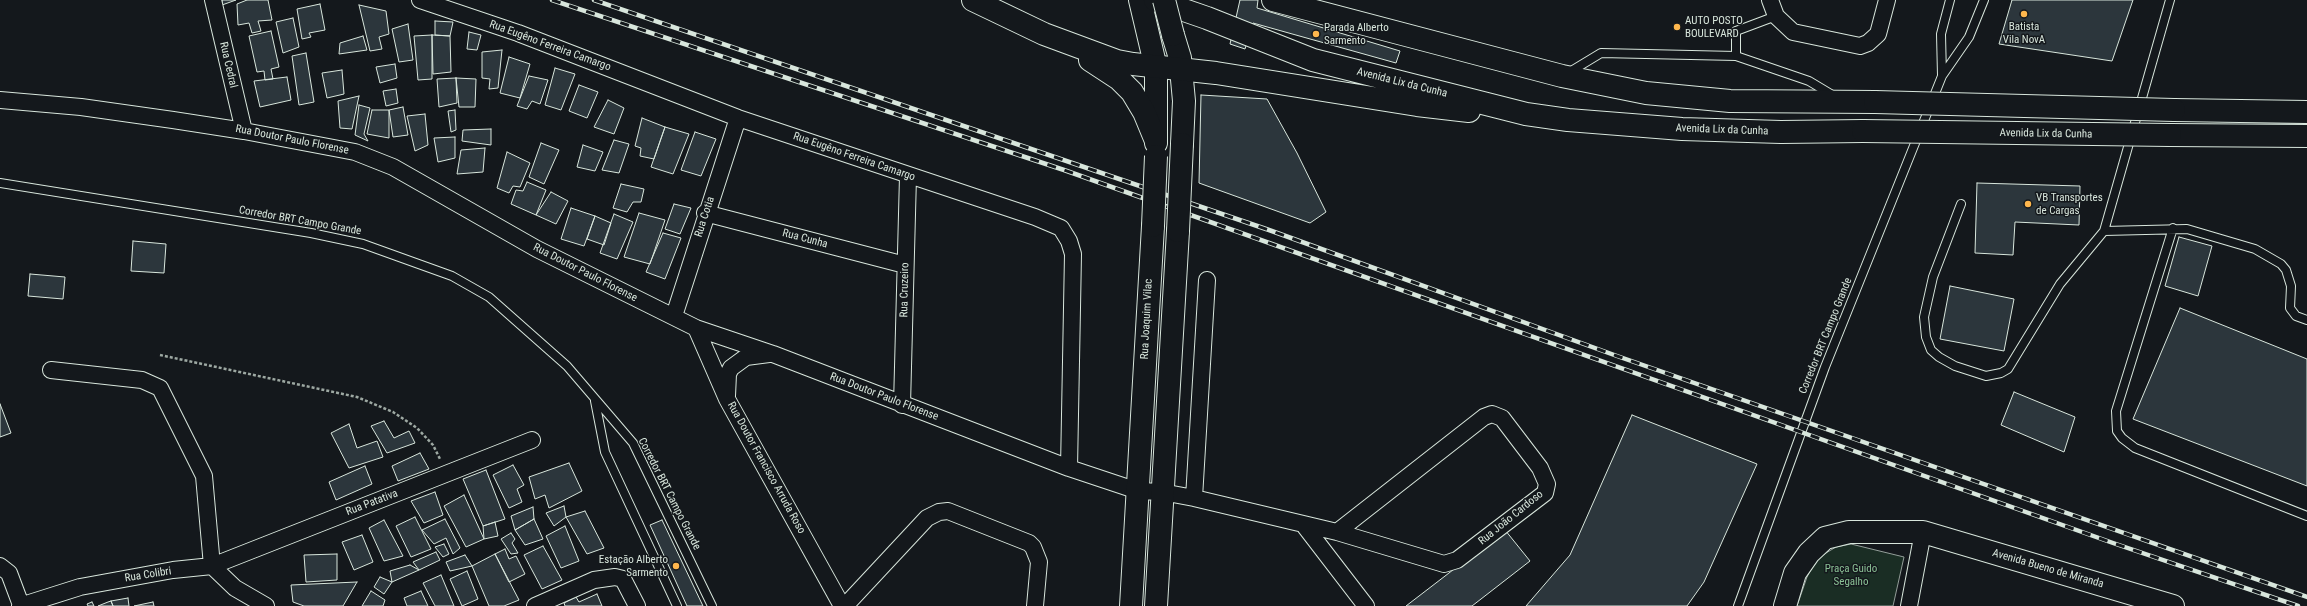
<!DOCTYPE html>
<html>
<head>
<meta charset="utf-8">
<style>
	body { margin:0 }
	canvas { display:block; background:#14181c }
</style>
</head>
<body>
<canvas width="2307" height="606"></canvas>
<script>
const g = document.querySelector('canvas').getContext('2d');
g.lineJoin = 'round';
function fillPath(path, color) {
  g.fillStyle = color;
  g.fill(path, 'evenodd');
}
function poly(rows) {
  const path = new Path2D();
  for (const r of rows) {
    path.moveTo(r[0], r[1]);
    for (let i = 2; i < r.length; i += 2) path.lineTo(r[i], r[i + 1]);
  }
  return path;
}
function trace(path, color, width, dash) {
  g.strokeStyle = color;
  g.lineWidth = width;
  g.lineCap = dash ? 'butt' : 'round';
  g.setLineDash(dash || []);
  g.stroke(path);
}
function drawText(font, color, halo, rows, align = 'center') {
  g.font = font + ' "Roboto Condensed",sans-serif';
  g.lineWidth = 3;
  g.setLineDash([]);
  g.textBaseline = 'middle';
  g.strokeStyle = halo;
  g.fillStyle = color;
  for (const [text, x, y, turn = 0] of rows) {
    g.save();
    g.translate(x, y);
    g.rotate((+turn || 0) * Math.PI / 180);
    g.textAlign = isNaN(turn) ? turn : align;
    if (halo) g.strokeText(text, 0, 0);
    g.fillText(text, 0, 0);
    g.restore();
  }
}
const green = poly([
	[1851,544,1904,557,1893,606,1797,606,1807,577,1816,559,1836,547,1851,544]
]);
fillPath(green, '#1a2d24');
trace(green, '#939e99', 1);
const building = poly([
	[222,0,236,0,222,5,222,0],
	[247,0,268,0,272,20,258,21,261,31,252,33,249,23,238,25,237,4,247,0],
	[1240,0,1258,0,1257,8,1400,51,1396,63,1253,23,1245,49,1230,44,1240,0],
	[2012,0,2133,0,2112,61,1999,44,2012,0],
	[320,4,325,30,309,33,311,37,302,39,297,9,320,4],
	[359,5,386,11,389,34,379,37,382,49,370,51,359,5],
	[293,18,299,47,283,53,276,22,293,18],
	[435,21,453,22,450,36,435,35,435,21],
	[408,24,413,60,399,62,392,29,408,24],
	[271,31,279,67,271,69,273,79,265,80,264,71,257,72,249,36,271,31],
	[469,32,481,35,477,50,467,49,469,32],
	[432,35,450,36,451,72,433,74,432,35],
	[432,35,432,79,418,80,414,36,432,35],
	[363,36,367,50,339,54,340,43,363,36],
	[502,50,498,88,489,89,490,79,482,78,482,52,502,50],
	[306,53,314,102,299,105,292,56,306,53],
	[509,57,530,64,520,98,500,93,509,57],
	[395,64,397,78,380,83,376,67,395,64],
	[555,68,575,74,561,110,545,105,555,68],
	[342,70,344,94,327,98,322,73,342,70],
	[529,76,548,80,540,104,532,101,527,109,517,106,529,76],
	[287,77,291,100,260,107,254,81,287,77],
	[456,78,457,103,439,107,437,79,456,78],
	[456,78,476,79,475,107,459,107,456,78],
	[579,85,598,92,587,118,569,111,579,85],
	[396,89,398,103,386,106,383,91,396,89],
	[1201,95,1267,99,1297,153,1326,212,1310,223,1199,183,1201,95],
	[359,96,352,129,340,128,338,101,359,96],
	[608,100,624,108,614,134,594,127,608,100],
	[359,105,370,108,364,134,368,141,355,135,359,105],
	[403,107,408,135,393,137,389,110,403,107],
	[372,110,389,110,389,138,367,134,372,110],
	[455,110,456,130,451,132,448,111,455,110],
	[425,114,428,145,415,151,407,116,425,114],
	[642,118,665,127,654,159,640,156,641,148,635,146,642,118],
	[665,127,689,134,673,174,651,167,665,127],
	[491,129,491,145,462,141,463,130,491,129],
	[695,132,716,139,701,176,681,170,695,132],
	[455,137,455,158,438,162,434,138,455,137],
	[614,140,629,144,619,173,602,170,614,140],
	[541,143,559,150,544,184,529,177,541,143],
	[583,145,603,152,595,171,577,167,583,145],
	[485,148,483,172,457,174,461,150,485,148],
	[507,152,530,163,520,187,513,186,509,193,497,188,507,152],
	[527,182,546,190,536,215,511,204,516,190,523,191,527,182],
	[1977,183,2080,186,2079,225,2015,222,2013,255,1975,253,1977,183],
	[621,184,644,189,641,202,633,202,627,212,613,208,621,184],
	[551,192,568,201,556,224,536,215,551,192],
	[674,204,691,208,680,234,665,229,674,204],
	[571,208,595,216,584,246,561,239,571,208],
	[639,213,665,220,650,264,624,257,639,213],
	[614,214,633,222,617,259,600,253,614,214],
	[595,216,611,223,604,245,587,239,595,216],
	[663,233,681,238,665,279,646,272,663,233],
	[2179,237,2212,246,2198,296,2165,286,2179,237],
	[133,241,166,244,164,273,131,271,133,241],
	[30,274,65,277,63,299,28,296,30,274],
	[1950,286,2014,299,2004,351,1940,339,1950,286],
	[2180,308,2307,359,2307,486,2133,419,2180,308],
	[2014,392,2075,417,2064,452,2001,425,2014,392],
	[0,404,11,433,0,437,0,404],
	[1632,415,1757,464,1704,582,1687,606,1526,606,1570,555,1632,415],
	[384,421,394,438,409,431,415,443,387,453,371,426,384,421],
	[349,424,357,448,377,441,383,457,349,468,331,433,349,424],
	[420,453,429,469,398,481,392,466,420,453],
	[569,463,582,491,549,508,545,495,535,499,529,477,569,463],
	[513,465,524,485,517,489,522,502,509,508,493,475,513,465],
	[365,466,372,484,336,500,329,482,365,466],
	[486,470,505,519,483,526,463,479,486,470],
	[435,492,443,515,424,523,411,501,435,492],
	[464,495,484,539,466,547,444,506,464,495],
	[564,506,566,517,554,526,546,513,564,506],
	[533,507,534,519,515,530,511,516,533,507],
	[585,511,604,548,587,554,566,517,585,511],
	[415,517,431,549,411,557,396,526,415,517],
	[445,519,460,548,453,554,446,538,434,544,422,530,445,519],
	[534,519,543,539,525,545,515,530,534,519],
	[384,520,403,556,384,561,369,528,384,520],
	[662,520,703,606,687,606,650,525,662,520],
	[495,522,498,536,484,539,483,526,495,522],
	[565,526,579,561,561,568,546,536,565,526],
	[1505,530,1530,561,1472,606,1406,606,1505,530],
	[511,533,515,539,512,543,518,553,511,554,501,539,511,533],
	[362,535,373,562,354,570,342,542,362,535],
	[444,544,449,554,443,557,435,547,444,544],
	[543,546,562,580,542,589,524,555,543,546],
	[505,549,509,559,516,556,525,574,509,582,495,554,505,549],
	[436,552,440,560,419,570,413,562,436,552],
	[337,554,337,580,306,582,304,555,337,554],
	[495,554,519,600,504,606,489,606,472,566,495,554],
	[465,555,472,566,450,571,446,562,465,555],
	[410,565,419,570,392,582,390,571,410,565],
	[467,571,478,599,462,606,450,579,467,571],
	[441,575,454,606,435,606,423,583,441,575],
	[380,577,392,582,384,594,374,587,380,577],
	[357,582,343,606,304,606,293,602,291,585,357,582],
	[371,591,385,600,383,606,362,606,371,591],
	[421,591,428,606,407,606,404,598,421,591],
	[597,594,602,606,565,606,564,603,576,597,579,602,597,594],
	[128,598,129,606,113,606,111,601,128,598],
	[111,601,113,606,98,606,108,602,111,601],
	[92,602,94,606,88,606,87,604,92,602],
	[153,602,154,606,134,606,153,602]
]);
fillPath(building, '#2c363c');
trace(building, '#d8e6dc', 1);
const lane = poly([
	[1736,56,1736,31,1776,16],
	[1568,73,1601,53,1736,56,1809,81,1834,96],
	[1942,76,1941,34,1950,0],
	[0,183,311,233,363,244,452,276,489,297,567,366,633,443,712,606],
	[1961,204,1933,277,1924,317,1926,337,1931,350,1939,357,1955,366,1986,376,2001,373,2008,369,2060,284,2104,231,2187,229,2255,249,2281,264,2286,270,2291,286,2290,308,2296,316,2307,320],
	[2173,228,2116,411,2117,431,2122,438,2135,448,2307,516],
	[2104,231,2170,0],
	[595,401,605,452,677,606],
	[1738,606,1825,367,1942,76,1969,37,1984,0]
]);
const street = poly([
	[213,0,244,131],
	[420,0,518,33,738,118,1035,217,1061,228,1069,241,1073,254,1069,468],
	[1770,0,1776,16,1793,32,1860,46,1868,43,1878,34,1887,0],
	[0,100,81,107,173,120,244,131,355,152,393,167,537,249,696,328,773,354,1069,468,1138,491,1162,492,1194,498,1337,532,1444,564,1457,560,1545,493,1547,484,1540,468,1502,418,1492,414,1484,417,1337,532],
	[705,213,905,265],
	[674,316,738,118],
	[696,328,727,399,842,606],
	[51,370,142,380,160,388,204,476,212,566,532,440],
	[727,396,728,374,731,368,746,357,769,354],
	[902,405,908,176],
	[1194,498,1207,280],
	[1303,524,1366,606],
	[0,566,9,573,21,605],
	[20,606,80,587,173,570,212,566,235,588,266,606],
	[535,606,594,580,615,577,623,579,637,606],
	[845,606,927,518,939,512,948,511,1029,543,1033,547,1039,562,1035,606],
	[1909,606,1923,532]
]);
const secondary = poly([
	[1785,606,1795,573,1809,553,1825,538,1849,532,1923,532,2173,606]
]);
const primary = poly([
	[1140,0,1156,68,1156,143],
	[1173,35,1180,58,1184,101,1182,144],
	[1131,606,1153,226],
	[1156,606,1178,231]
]);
const highway = poly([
	[973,0,1044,34,1117,61,1133,64,1216,73,1417,105,1469,111],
	[1155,0,1207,18,1313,60,1526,114,1568,120,1682,129,1781,132,1863,131],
	[1273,0,1562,76,1646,93,1730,101,1875,102],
	[1090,60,1119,79,1132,92,1144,112,1156,141],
	[2174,110,2307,112],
	[2170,135,2307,136]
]);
trace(lane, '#d8e6dc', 10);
trace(street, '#d8e6dc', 18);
trace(secondary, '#d8e6dc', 24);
trace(primary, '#d8e6dc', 24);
trace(highway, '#d8e6dc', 24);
trace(poly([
	[160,355,357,397,393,412,417,428,433,445,440,459]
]), '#9da8a2', 2.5, [3, 2]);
trace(lane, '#14181c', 8);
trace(street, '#14181c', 16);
trace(secondary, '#14181c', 22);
trace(primary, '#14181c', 22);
trace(highway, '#14181c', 22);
const rail = poly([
	[552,0,1064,170,2113,543,2298,606],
	[594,0,1269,230,1617,356,2307,597]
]);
trace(rail, '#d8e6dc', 4.5);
trace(rail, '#14181c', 3, [9]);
const primaryBridge = poly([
	[1164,0,1173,35],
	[1153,226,1156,156],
	[1178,231,1182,144]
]);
const highwayBridge = poly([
	[1875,102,2174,110],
	[1863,131,2170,135]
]);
trace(primaryBridge, '#d8e6dc', 24, []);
trace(highwayBridge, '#d8e6dc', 24, []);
trace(primaryBridge, '#14181c', 22);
trace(highwayBridge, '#14181c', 22);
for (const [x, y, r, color] of [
	[2024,14,4,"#ffb74d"],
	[1677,27,4,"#ffb74d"],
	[1316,34,4,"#ffb74d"],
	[2028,204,4,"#ffb74d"],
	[676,566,4,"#ffb74d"]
]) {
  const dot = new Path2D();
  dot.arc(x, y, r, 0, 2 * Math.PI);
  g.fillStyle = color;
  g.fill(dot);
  trace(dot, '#14181c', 1.5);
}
drawText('11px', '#d8e6dc', '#14181c', [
	["AUTO POSTO",1685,21],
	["BOULEVARD",1685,34],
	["Batista",2024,27,"center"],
	["Vila NovA",2024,40,"center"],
	["Parada Alberto",1324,28],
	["Sarmento",1324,41],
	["VB Transportes",2036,198],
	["de Cargas",2036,211],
	["Estação Alberto",668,560,"right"],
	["Sarmento",668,573,"right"]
], 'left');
drawText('11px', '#d8e6dc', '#14181c', [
	["Rua Eugêno Ferreira Camargo",550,46,20],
	["Rua Cedral",228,65,77],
	["Avenida Lix da Cunha",1402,83,14],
	["Avenida Lix da Cunha",1722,130,2],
	["Avenida Lix da Cunha",2046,134,1],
	["Rua Doutor Paulo Florense",292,140,11],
	["Rua Eugêno Ferreira Camargo",854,157,19],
	["Rua Cotia",705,217,-72],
	["Corredor BRT Campo Grande",300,221,10],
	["Rua Cunha",805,239,15],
	["Rua Doutor Paulo Florense",585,273,27],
	["Rua Cruzeiro",905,290,-89],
	["Rua Joaquim Vilac",1147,319,-87],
	["Corredor BRT Campo Grande",1826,336,-68],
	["Rua Doutor Paulo Florense",884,397,21],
	["Rua Doutor Francisco Arruda Roso",766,468,61],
	["Corredor BRT Campo Grande",669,494,63],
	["Rua Patativa",372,503,-21],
	["Rua João Cardoso",1511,518,-39],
	["Avenida Bueno de Miranda",2048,569,16],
	["Rua Colibri",148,575,-9]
]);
drawText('11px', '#8ac095', '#14181c', [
	["Praça Guido",1851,569],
	["Segalho",1851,582]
]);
</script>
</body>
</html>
